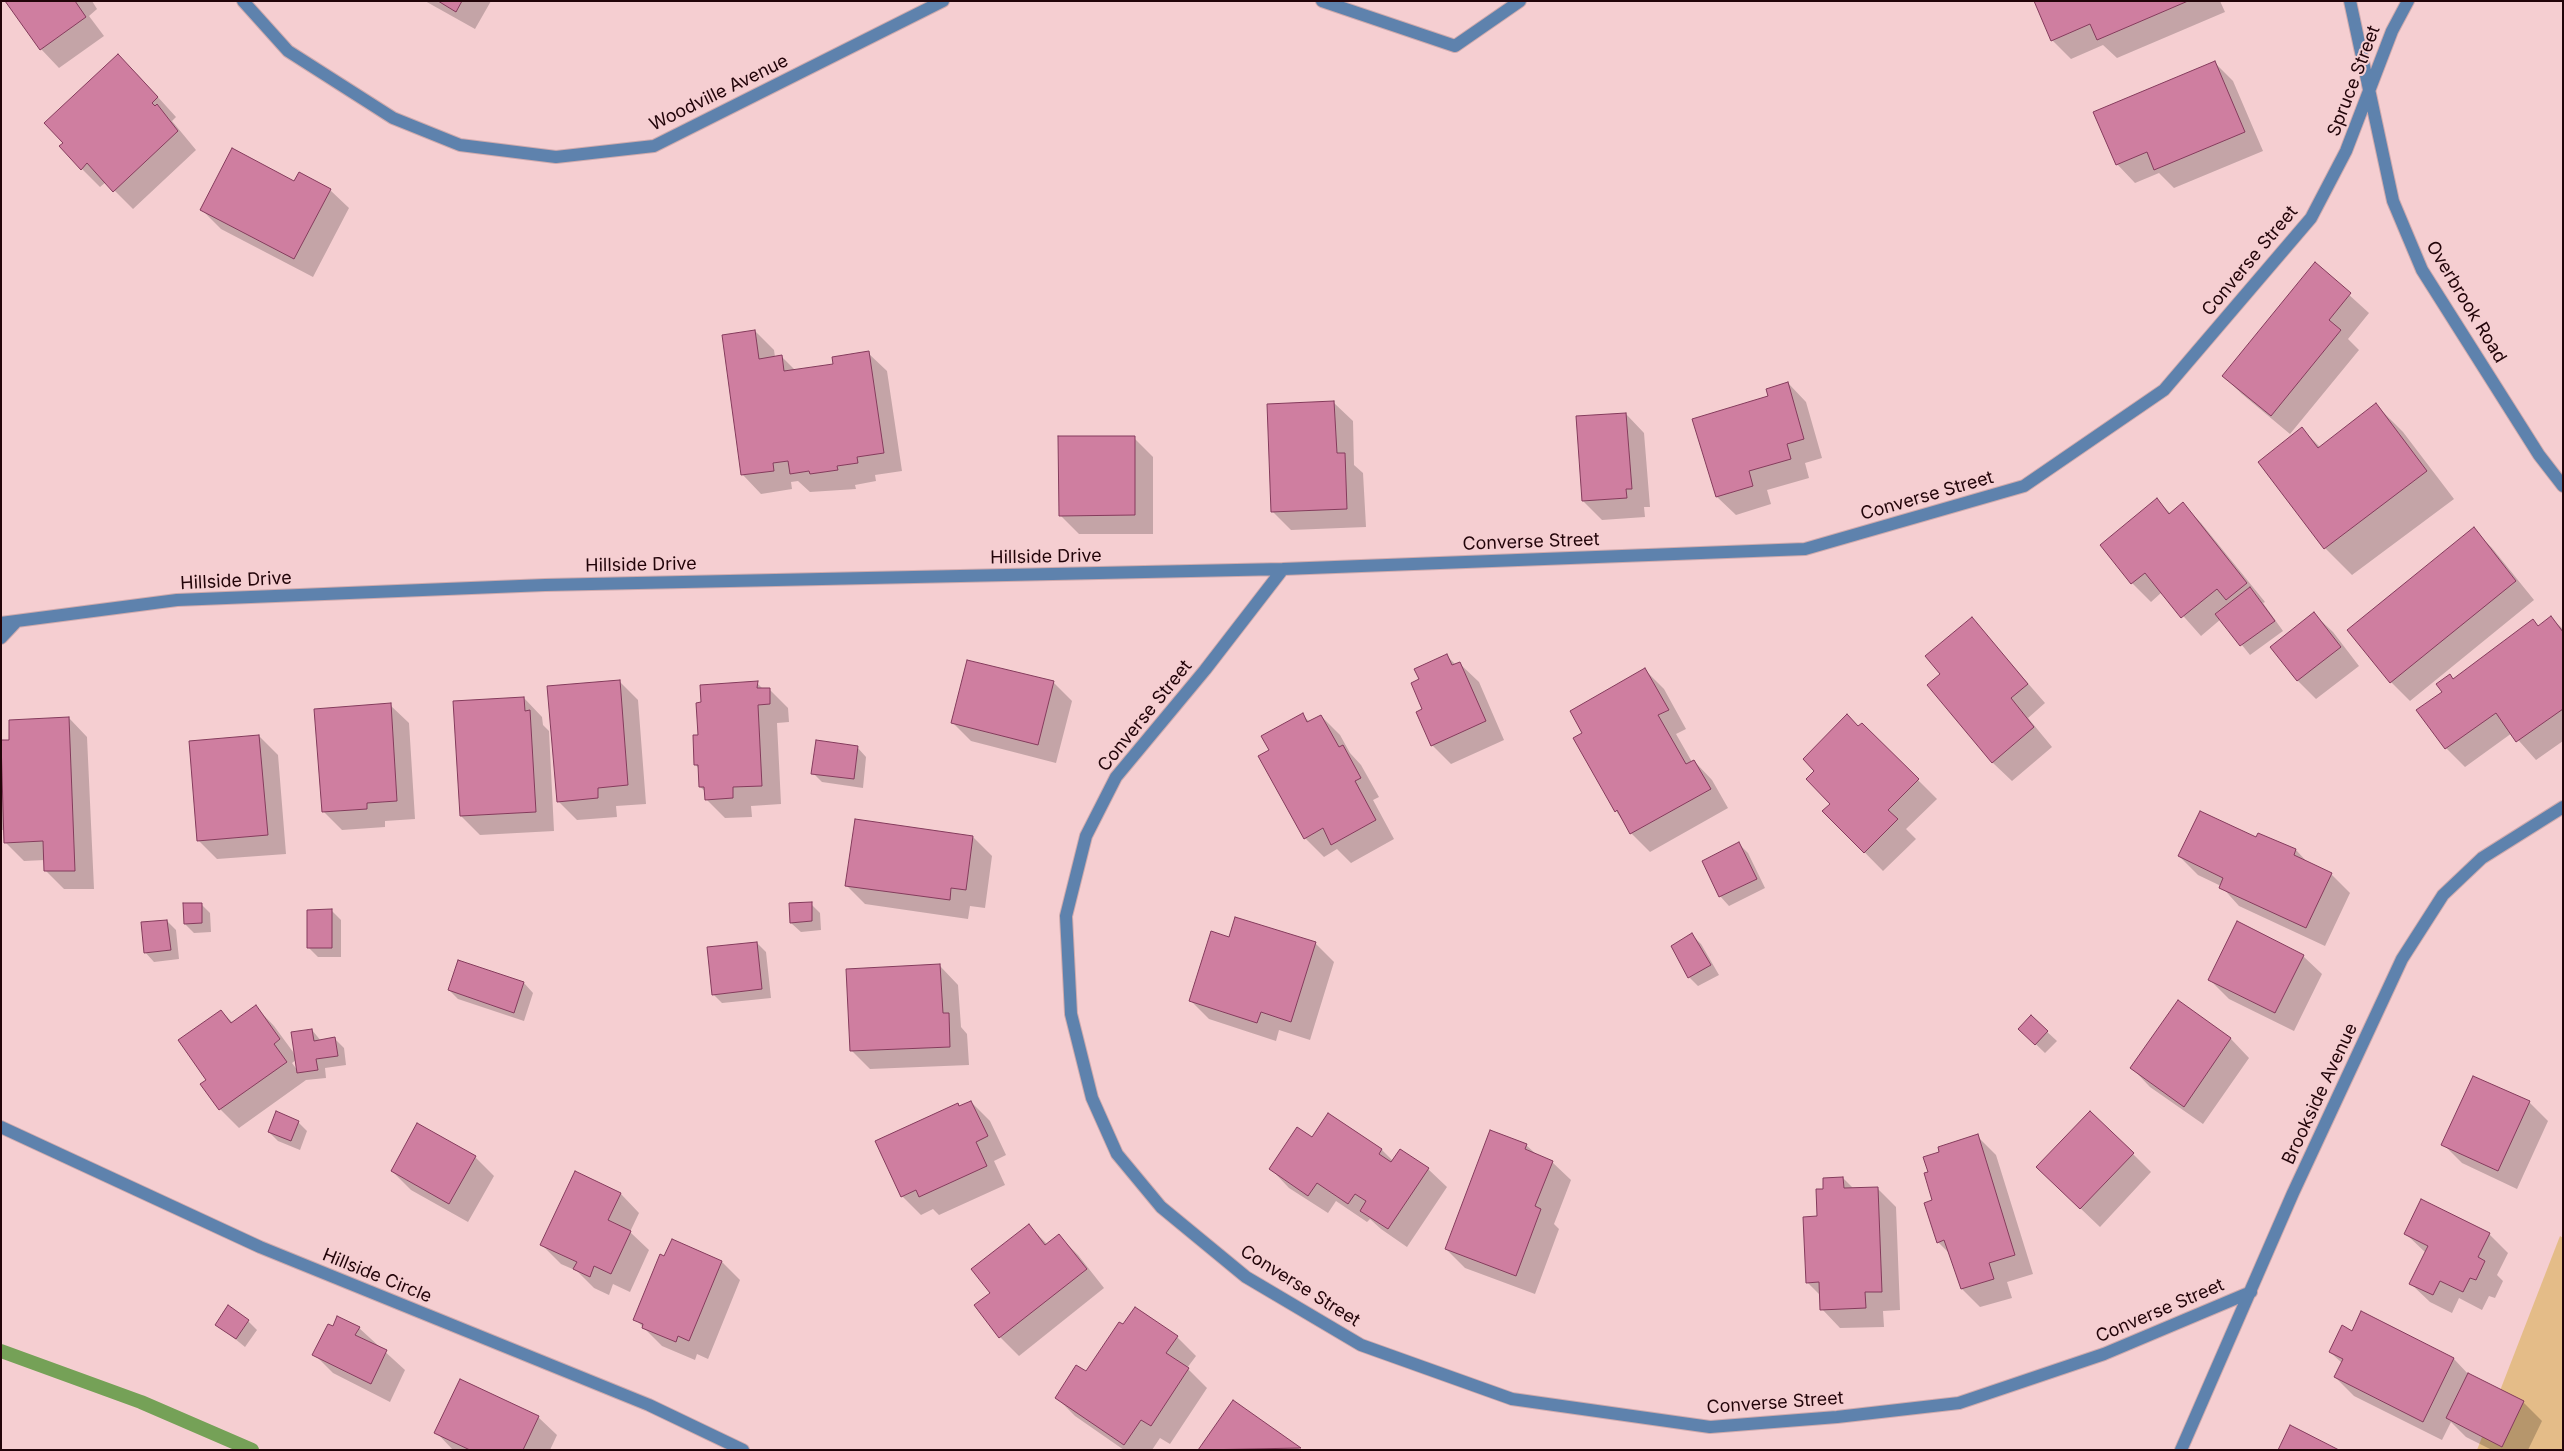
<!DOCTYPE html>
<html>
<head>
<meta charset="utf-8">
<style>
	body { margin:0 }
	#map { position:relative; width:2564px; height:1451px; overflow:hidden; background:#f5ced1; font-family:Inter,sans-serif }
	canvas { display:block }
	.frame { position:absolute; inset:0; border:2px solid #220409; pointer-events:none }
</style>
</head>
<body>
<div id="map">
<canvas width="2564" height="1451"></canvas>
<div class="frame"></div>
</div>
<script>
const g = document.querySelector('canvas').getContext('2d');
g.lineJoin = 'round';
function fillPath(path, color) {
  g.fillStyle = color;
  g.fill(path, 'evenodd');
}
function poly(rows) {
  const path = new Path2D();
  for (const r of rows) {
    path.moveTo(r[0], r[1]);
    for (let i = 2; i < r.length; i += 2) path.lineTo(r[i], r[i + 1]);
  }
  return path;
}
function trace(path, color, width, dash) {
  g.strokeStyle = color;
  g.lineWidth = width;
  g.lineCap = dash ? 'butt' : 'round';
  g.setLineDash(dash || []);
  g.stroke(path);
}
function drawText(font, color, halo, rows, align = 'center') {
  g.font = font + ' Inter,sans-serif';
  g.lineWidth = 4;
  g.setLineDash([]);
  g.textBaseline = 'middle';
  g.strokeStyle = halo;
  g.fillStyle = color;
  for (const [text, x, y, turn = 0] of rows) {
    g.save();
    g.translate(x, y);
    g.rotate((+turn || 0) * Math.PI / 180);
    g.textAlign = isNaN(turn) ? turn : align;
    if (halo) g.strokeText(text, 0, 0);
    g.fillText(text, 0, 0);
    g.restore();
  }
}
fillPath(poly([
	[2560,1236,2563,1238,2563,1450,2477,1450]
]), '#e4bc88');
fillPath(poly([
	[6,1,92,1,97,9,89,16,104,36,59,68,41,49],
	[425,1,491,1,475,29],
	[2035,1,2220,1,2225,12,2117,58,2103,45,2071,59,2052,40],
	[2215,63,2233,81,2263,151,2174,188,2159,173,2135,183,2117,164],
	[137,74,176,117,172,121,196,150,133,209,106,182,100,187,82,169],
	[295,183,330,190,349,208,313,277,221,229,202,210],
	[2315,264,2369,313,2348,339,2359,350,2290,434,2242,394,2223,376],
	[755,331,774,350,775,357,781,356,796,371,835,365,868,353,887,371,902,471,875,475,876,481,855,485,856,489,810,492,798,481,791,482,792,489,761,494,743,475],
	[1788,383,1806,402,1822,458,1805,463,1809,478,1767,490,1771,504,1736,515,1717,497,1769,397],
	[1334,403,1353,421,1354,465,1363,473,1366,527,1291,530,1272,511],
	[2376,405,2403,432,2454,499,2352,575,2325,548,2302,429,2320,447],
	[1626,414,1644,433,1650,507,1644,507,1645,517,1602,520,1583,501],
	[1134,438,1153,457,1153,534,1079,534,1060,515],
	[2157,500,2171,514,2183,504,2201,523,2265,602,2263,603,2283,631,2250,655,2221,619,2201,636,2162,592,2151,602,2132,583,2102,545],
	[2473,529,2492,548,2534,600,2410,701,2391,682,2349,630],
	[2314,614,2333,632,2359,666,2316,699,2298,681,2272,647],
	[2551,618,2563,629,2563,741,2536,760,2512,733,2465,767,2446,748,2444,692,2454,680,2533,621,2539,627],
	[1972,619,2045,703,2028,718,2052,747,2012,781,1993,763,1929,686,1942,674],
	[1447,656,1456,665,1460,664,1479,682,1504,740,1451,764,1432,745,1424,709,1421,680],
	[1645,670,1664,689,1686,729,1676,734,1692,762,1694,761,1712,780,1728,808,1650,852,1631,833,1616,811,1584,733],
	[619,681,638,700,646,804,616,806,617,817,577,820,558,801],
	[1053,682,1072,701,1056,763,971,741,952,722],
	[757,683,763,689,769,689,788,708,789,722,777,723,781,804,751,806,752,817,725,818,706,799,706,792,700,787,699,769,695,764,700,736],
	[524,698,542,717,543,725,549,731,554,831,480,835,461,816],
	[390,705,409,723,415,819,385,821,385,827,342,830,323,811],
	[1302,715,1310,722,1321,716,1340,735,1350,753,1361,765,1379,797,1373,800,1394,839,1351,863,1337,849,1324,857,1305,838,1270,751],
	[69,718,87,737,94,889,64,889,46,871,45,860,24,861,5,842,4,830,1,830,1,771,10,741],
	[1862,724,1937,799,1906,829,1916,839,1883,871,1824,811,1832,804,1858,728],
	[259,736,278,755,286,854,217,859,198,840],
	[857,747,866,757,863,788,822,782,813,773],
	[856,820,973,837,992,856,985,908,970,906,968,919,865,904,847,886],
	[2259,835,2296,850,2308,863,2331,874,2350,893,2325,946,2239,906,2221,886,2198,875,2179,856,2257,839],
	[1738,843,1748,853,1765,888,1729,906,1720,896],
	[201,904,210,913,211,932,194,933,185,924],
	[811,904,820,913,821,930,801,932,791,923],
	[332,911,341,920,341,957,318,957,308,947],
	[167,921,176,930,179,959,154,962,145,952],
	[1692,935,1701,944,1719,975,1698,986,1689,977],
	[1230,939,1315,943,1334,962,1310,1040,1279,1030,1276,1041,1209,1019,1190,1000],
	[757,943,766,952,771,998,722,1003,713,994],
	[2303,956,2322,974,2294,1031,2229,999,2210,980],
	[459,961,524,983,533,993,524,1021,458,999,449,990],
	[940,966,958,985,961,1027,967,1034,969,1065,870,1069,851,1050],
	[2178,1002,2231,1039,2249,1058,2203,1124,2150,1087,2132,1068],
	[256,1007,274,1026,296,1056,312,1030,321,1041,335,1039,344,1048,346,1065,325,1068,326,1078,306,1080,239,1128,220,1109,202,1084,208,1080,221,1011,233,1023],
	[296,1060,298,1071,292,1063],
	[2031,1017,2057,1041,2045,1053,2020,1029],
	[971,1102,990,1121,1006,1155,994,1161,1005,1185,939,1215,933,1209,921,1215,902,1196,958,1105,961,1107],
	[2529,1102,2548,1121,2517,1189,2462,1163,2443,1144],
	[1328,1114,1382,1150,1393,1161,1428,1169,1447,1187,1407,1247,1381,1229,1370,1219,1367,1222,1336,1201,1328,1213,1289,1188,1271,1169,1312,1139],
	[298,1122,307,1131,300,1150,278,1141,269,1132],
	[1977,1136,1996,1155,2033,1274,2007,1282,2012,1298,1980,1307,1962,1289,1950,1254,1938,1242,1929,1174,1941,1152],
	[1526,1145,1537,1155,1552,1162,1571,1180,1554,1224,1559,1229,1535,1294,1465,1268,1446,1249],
	[2133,1154,2151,1172,2100,1227,2057,1186],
	[475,1157,494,1176,468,1222,411,1190,392,1171],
	[576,1173,621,1194,639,1213,630,1232,649,1250,630,1292,613,1284,609,1295,594,1288,577,1271,561,1264,542,1245],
	[1843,1178,1854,1189,1877,1188,1896,1207,1900,1310,1883,1311,1884,1327,1840,1328,1822,1309,1821,1296,1808,1283,1824,1190],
	[1029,1226,1048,1245,1059,1236,1078,1255,1104,1288,1019,1356,1000,1337,991,1294],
	[2406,1234,2489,1234,2508,1253,2497,1275,2503,1281,2495,1298,2489,1296,2482,1310,2459,1298,2452,1313,2430,1302,2411,1284,2426,1253],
	[665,1257,722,1262,740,1280,708,1359,697,1354,695,1360,662,1346,635,1319],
	[2362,1313,2454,1359,2470,1376,2523,1402,2542,1421,2528,1450,2492,1450,2466,1437,2451,1422,2442,1440,2354,1396,2335,1377,2342,1363,2330,1352,2352,1332],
	[248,1321,257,1330,245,1347,217,1324],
	[333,1328,359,1328,405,1370,390,1402,333,1373,314,1354],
	[1177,1337,1196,1356,1187,1368,1207,1388,1170,1444,1160,1438,1152,1450,1124,1450,1075,1416,1056,1397,1086,1373],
	[1233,1402,1301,1450,1199,1450],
	[538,1417,557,1435,550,1450,453,1450,436,1432]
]), '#0003');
trace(poly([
	[1,1351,141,1402,252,1450]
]), '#75a157', 14);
const building = poly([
	[5,1,75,1,86,17,40,50,5,1],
	[438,1,462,1,456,12,438,1],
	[2034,1,2188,1,2097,40,2090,24,2051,41,2034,1],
	[118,54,158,97,152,103,155,106,157,104,178,131,113,192,87,163,81,170,59,146,63,143,44,123,118,54],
	[2215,61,2245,132,2154,170,2147,152,2116,165,2093,112,2215,61],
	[232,148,294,181,299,172,331,189,294,259,200,210,232,148],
	[2315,262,2351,293,2329,320,2341,330,2271,416,2222,376,2315,262],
	[755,330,759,359,782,355,784,371,833,364,832,357,869,351,884,453,857,457,858,463,837,466,838,470,810,474,809,471,790,474,788,461,773,463,774,471,741,475,722,335,755,330],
	[1788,382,1804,439,1787,444,1791,459,1749,471,1753,486,1716,497,1692,419,1768,396,1766,389,1788,382],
	[1334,401,1337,453,1345,453,1347,509,1271,512,1267,404,1334,401],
	[2376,403,2427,471,2324,549,2258,462,2302,427,2318,448,2376,403],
	[1626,413,1632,489,1626,489,1627,498,1582,501,1576,416,1626,413],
	[1058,436,1135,436,1135,515,1059,516,1058,436],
	[2157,498,2169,514,2183,502,2247,583,2226,600,2217,589,2181,618,2145,573,2131,584,2100,545,2157,498],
	[2474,527,2516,581,2390,683,2347,630,2474,527],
	[2250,587,2275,621,2240,646,2215,614,2250,587],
	[2314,612,2341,647,2297,681,2270,647,2314,612],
	[2551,616,2563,632,2563,709,2516,742,2496,713,2445,749,2416,710,2442,692,2436,684,2450,674,2453,679,2533,619,2538,626,2551,616],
	[1972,617,2028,684,2011,698,2034,727,1992,763,1927,685,1940,674,1925,656,1972,617],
	[1447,654,1452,665,1460,662,1486,721,1431,746,1416,712,1422,709,1411,683,1419,679,1414,669,1447,654],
	[967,660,1054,681,1038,745,951,723,967,660],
	[1645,668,1669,710,1658,715,1686,764,1694,760,1711,789,1630,834,1617,810,1615,812,1573,738,1582,733,1570,711,1645,668],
	[620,680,628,785,598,788,598,798,557,802,547,686,620,680],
	[758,681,757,688,770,688,770,704,758,705,762,786,733,787,733,798,705,800,704,787,699,787,698,765,694,765,693,735,698,735,696,703,701,702,700,685,758,681],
	[524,697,525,711,530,710,536,812,460,816,453,701,524,697],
	[391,703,397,801,367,803,367,809,322,812,314,709,391,703],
	[1303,713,1307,722,1321,715,1339,747,1343,745,1361,778,1355,781,1376,820,1331,845,1323,828,1304,839,1258,756,1269,750,1261,736,1303,713],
	[1847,714,1858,726,1862,723,1919,779,1888,810,1898,819,1864,853,1822,811,1830,804,1806,779,1814,771,1803,759,1847,714],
	[69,717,75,871,44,871,43,841,4,843,1,740,9,740,9,720,69,717],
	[259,735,268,835,197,841,189,741,259,735],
	[816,740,858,746,854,779,811,774,816,740],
	[2200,811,2256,837,2258,833,2296,849,2294,855,2332,873,2306,928,2219,888,2223,878,2178,856,2200,811],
	[855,819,973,836,966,890,951,888,950,900,845,886,855,819],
	[1739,842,1757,879,1719,897,1702,861,1739,842],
	[812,902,812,921,790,923,789,903,812,902],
	[183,903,202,903,202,923,184,924,183,903],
	[332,909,332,948,307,948,307,910,332,909],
	[1235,917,1316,942,1291,1022,1261,1012,1257,1023,1189,1001,1211,931,1229,937,1235,917],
	[167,920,171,950,144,953,141,922,167,920],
	[2237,921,2304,955,2275,1013,2208,980,2237,921],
	[1692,933,1711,965,1688,978,1671,946,1692,933],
	[757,942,762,989,712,995,707,947,757,942],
	[458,960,524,982,514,1013,448,990,458,960],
	[940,964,943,1013,949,1013,950,1047,850,1051,846,969,940,964],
	[2178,1000,2231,1038,2184,1107,2130,1068,2178,1000],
	[256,1005,280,1039,274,1044,287,1062,219,1110,200,1084,206,1080,178,1040,221,1010,231,1023,256,1005],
	[2031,1015,2048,1031,2035,1045,2018,1029,2031,1015],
	[312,1029,314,1041,335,1037,338,1056,316,1059,318,1070,297,1073,291,1032,312,1029],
	[2473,1076,2530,1101,2498,1171,2441,1145,2473,1076],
	[971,1101,988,1136,976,1142,987,1166,919,1197,916,1190,901,1197,875,1141,958,1103,959,1106,971,1101],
	[276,1111,299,1121,291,1141,268,1132,276,1111],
	[2090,1111,2134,1153,2080,1209,2036,1167,2090,1111],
	[1328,1113,1382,1149,1379,1154,1391,1162,1400,1149,1429,1168,1388,1229,1360,1211,1366,1201,1355,1194,1348,1204,1317,1183,1308,1196,1269,1169,1297,1127,1312,1137,1328,1113],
	[417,1123,476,1156,449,1204,391,1171,417,1123],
	[1490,1130,1527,1144,1525,1149,1553,1161,1535,1206,1541,1209,1516,1276,1445,1249,1490,1130],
	[1978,1134,2015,1255,1989,1263,1994,1279,1961,1289,1944,1240,1937,1243,1924,1203,1932,1200,1924,1173,1928,1172,1923,1157,1939,1152,1938,1147,1978,1134],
	[575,1171,621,1193,608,1220,631,1231,611,1274,594,1266,590,1277,573,1269,577,1262,540,1245,575,1171],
	[1843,1177,1844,1188,1878,1187,1882,1292,1865,1292,1866,1308,1820,1310,1819,1282,1806,1283,1803,1217,1817,1216,1816,1189,1823,1189,1823,1178,1843,1177],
	[2421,1199,2490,1233,2478,1257,2485,1261,2476,1280,2470,1278,2463,1292,2440,1281,2433,1295,2409,1284,2428,1246,2404,1234,2421,1199],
	[1029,1224,1045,1245,1059,1234,1087,1269,999,1338,974,1305,990,1293,971,1269,1029,1224],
	[672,1239,722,1261,689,1341,678,1336,676,1342,642,1328,643,1324,633,1320,660,1254,664,1256,672,1239],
	[228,1305,249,1320,236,1339,215,1325,228,1305],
	[1135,1307,1178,1336,1166,1353,1189,1368,1151,1426,1141,1420,1124,1445,1055,1398,1076,1365,1086,1371,1119,1322,1123,1324,1135,1307],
	[2361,1311,2454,1358,2423,1422,2334,1377,2343,1359,2329,1352,2342,1325,2352,1331,2361,1311],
	[337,1316,360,1327,355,1335,387,1350,371,1384,312,1355,328,1324,333,1326,337,1316],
	[2468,1373,2524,1401,2502,1447,2446,1418,2468,1373],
	[460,1379,539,1416,523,1450,470,1450,434,1433,460,1379],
	[1233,1400,1301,1448,1198,1450,1233,1400],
	[2290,1425,2339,1450,2278,1450,2290,1425]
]);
fillPath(building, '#cf7ea0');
trace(building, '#843b5c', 1);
const street = poly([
	[243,1,288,51,393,118,460,145,556,157,654,146,943,1],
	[1322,1,1455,46,1520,1],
	[2350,1,2393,201,2422,270,2539,455,2563,486],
	[1,623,177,600,545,585,1283,569],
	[1,638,16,622],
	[1,1127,260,1247,649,1405,743,1450],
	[2251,1292,2104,1354,1959,1403,1837,1417,1710,1427,1512,1399,1361,1345,1246,1277,1161,1207,1117,1154,1092,1098,1071,1014,1066,916,1086,836,1116,777,1205,670,1283,569,1805,549,2024,486,2164,390,2311,218,2346,151,2392,31,2408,1],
	[2181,1450,2293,1193,2402,959,2443,895,2482,858,2563,807]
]);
trace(street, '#cfaaad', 14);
trace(street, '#5e82ad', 12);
drawText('18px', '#220409', '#f5ced1', [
	["Spruce Street",2354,81,-69],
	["Woodville Avenue",719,93,-26],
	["Converse Street",2250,261,-50],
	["Overbrook Road",2466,302,59],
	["Converse Street",1927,496,-16],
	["Converse Street",1531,542,-2],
	["Hillside Drive",1046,557,-1],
	["Hillside Drive",641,565,-1],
	["Hillside Drive",236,581,-3],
	["Converse Street",1145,716,-51],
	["Brookside Avenue",2320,1094,-65],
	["Hillside Circle",377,1276,22],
	["Converse Street",1300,1286,32],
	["Converse Street",2160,1311,-23],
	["Converse Street",1775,1403,-4]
]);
</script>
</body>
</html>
